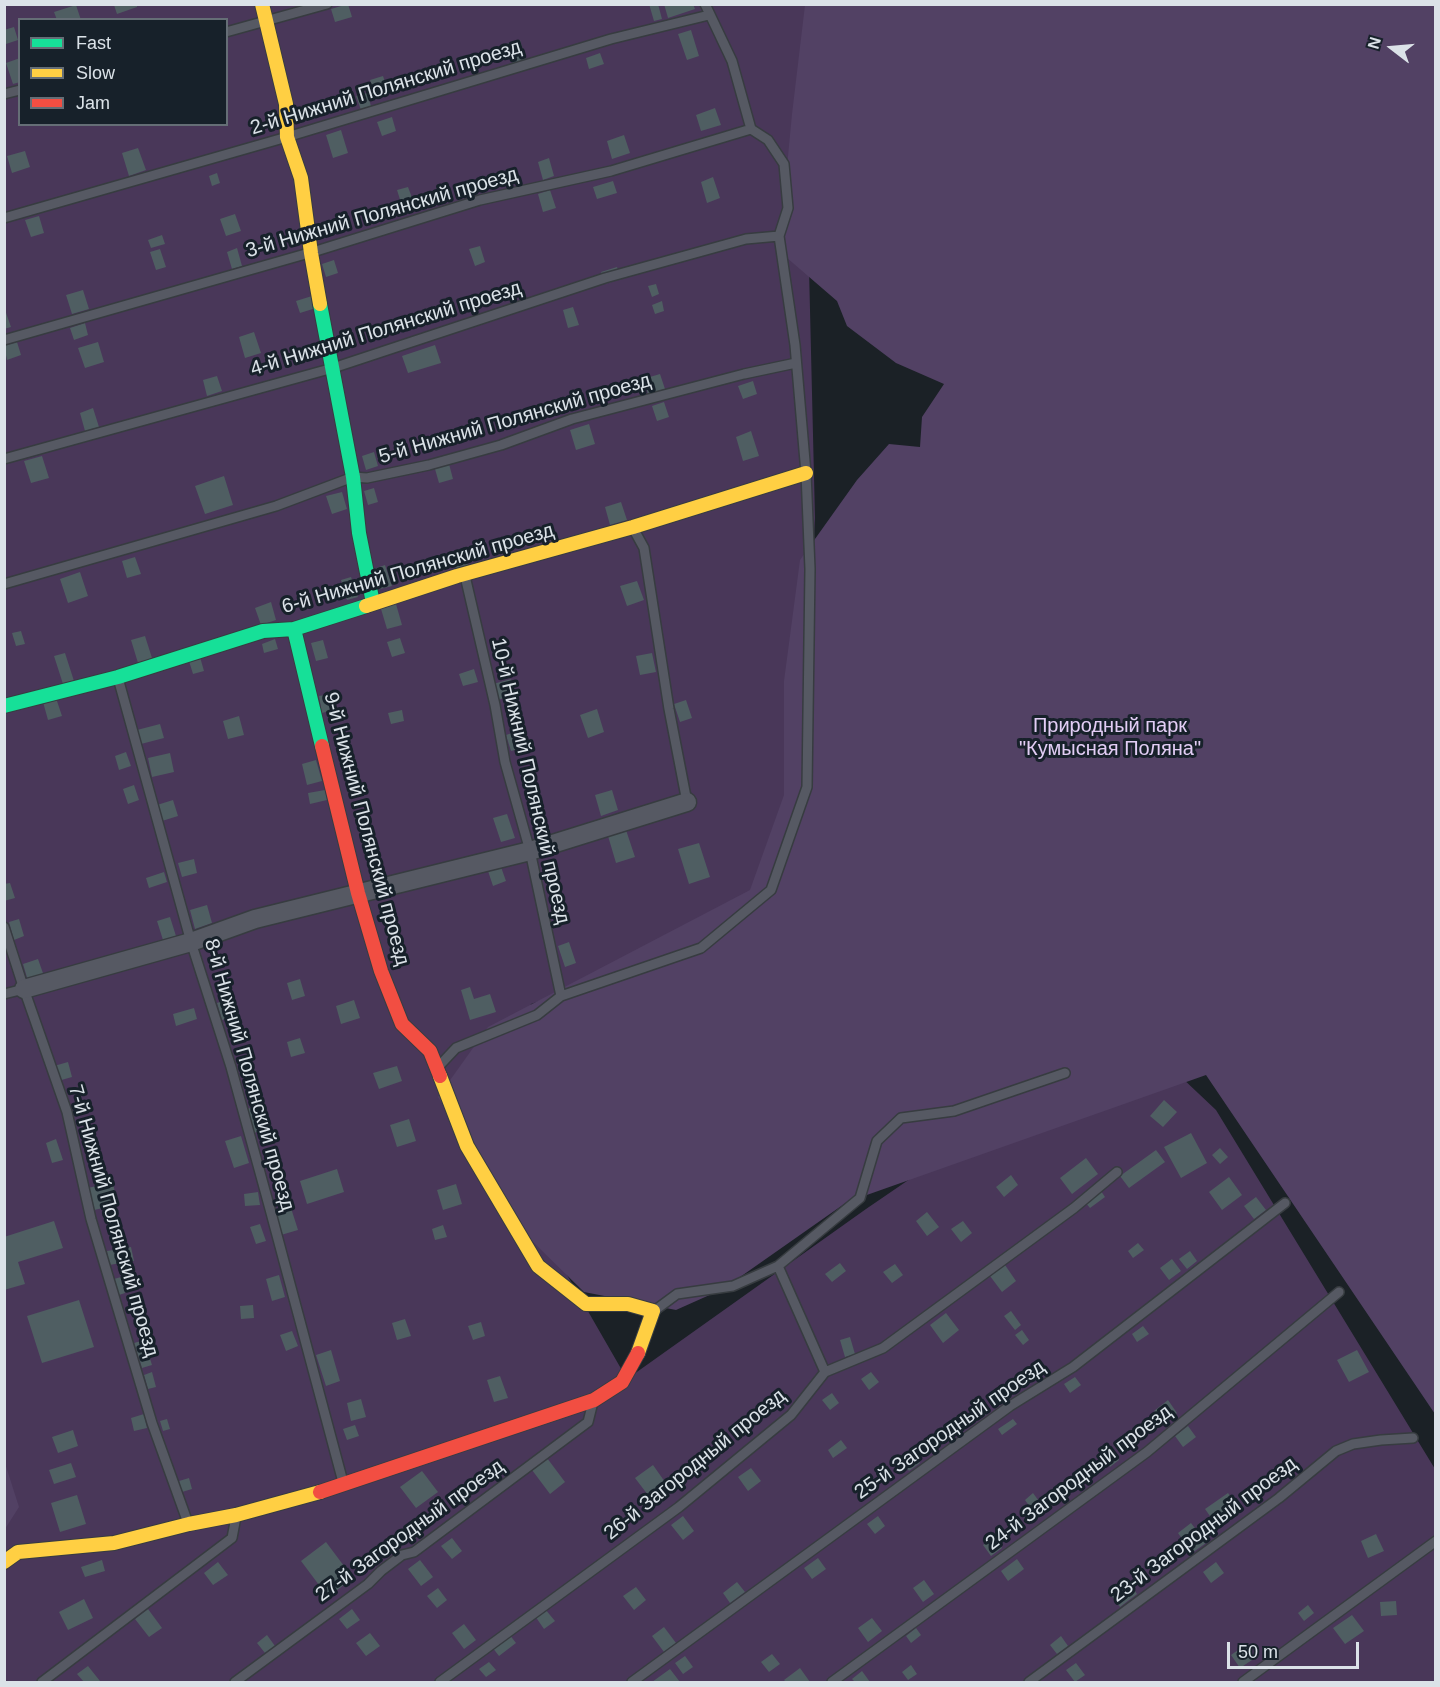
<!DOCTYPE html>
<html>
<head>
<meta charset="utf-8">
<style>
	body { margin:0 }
	#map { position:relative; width:1440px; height:1687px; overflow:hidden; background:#1b2126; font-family:Arial,sans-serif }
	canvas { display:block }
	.frame { position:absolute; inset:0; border:6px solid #dbe2e8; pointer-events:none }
	.legend { position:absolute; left:18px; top:18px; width:210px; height:108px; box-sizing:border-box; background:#17212a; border:2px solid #656e76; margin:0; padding:8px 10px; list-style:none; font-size:18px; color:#dbe2e8 }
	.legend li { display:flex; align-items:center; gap:12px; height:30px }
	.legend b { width:30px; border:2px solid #656e76 }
	.north { position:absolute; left:1362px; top:18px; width:60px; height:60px; -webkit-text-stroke:4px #17212a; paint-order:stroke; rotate:286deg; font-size:16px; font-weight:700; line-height:24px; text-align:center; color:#dbe2e8 }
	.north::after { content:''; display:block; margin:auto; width:21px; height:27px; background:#dbe2e8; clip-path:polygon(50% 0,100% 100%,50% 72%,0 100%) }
	.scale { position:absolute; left:1227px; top:1642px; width:132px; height:27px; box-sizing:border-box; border:3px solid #dbe2e8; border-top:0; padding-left:8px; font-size:18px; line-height:21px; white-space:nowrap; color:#dbe2e8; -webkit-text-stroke:4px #17212a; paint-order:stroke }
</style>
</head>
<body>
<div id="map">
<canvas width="1440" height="1687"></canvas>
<div class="frame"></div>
<ul class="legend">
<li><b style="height:8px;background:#16e098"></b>Fast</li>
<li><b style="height:8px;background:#ffcf43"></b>Slow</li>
<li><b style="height:8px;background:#f24e42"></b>Jam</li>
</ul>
<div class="north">N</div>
<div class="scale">50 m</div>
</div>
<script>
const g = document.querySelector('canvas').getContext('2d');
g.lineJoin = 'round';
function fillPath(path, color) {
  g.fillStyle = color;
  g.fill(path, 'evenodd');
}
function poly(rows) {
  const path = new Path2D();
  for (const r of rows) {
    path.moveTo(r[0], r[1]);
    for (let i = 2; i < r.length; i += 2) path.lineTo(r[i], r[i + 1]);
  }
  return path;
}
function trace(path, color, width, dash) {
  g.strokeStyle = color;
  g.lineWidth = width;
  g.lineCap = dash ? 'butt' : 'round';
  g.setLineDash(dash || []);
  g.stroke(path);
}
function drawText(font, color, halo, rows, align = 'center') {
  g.font = font + ' Arial,sans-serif';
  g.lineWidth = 6;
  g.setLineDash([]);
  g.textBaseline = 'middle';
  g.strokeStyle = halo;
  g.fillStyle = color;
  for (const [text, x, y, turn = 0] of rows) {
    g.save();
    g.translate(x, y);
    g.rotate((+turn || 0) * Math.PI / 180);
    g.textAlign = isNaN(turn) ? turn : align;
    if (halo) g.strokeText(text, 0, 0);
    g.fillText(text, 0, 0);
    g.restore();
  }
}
fillPath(poly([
	[5,5,829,5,805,101,815,518,802,761,752,924,531,1004,486,1134,627,1379,866,1209,1065,1073,1162,1059,1216,1110,1435,1469,1435,1682,5,1682],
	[20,20,226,20,226,124,20,124]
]), '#493759');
fillPath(poly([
	[805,5,1435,5,1435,1414,1206,1075,847,1202,723,1289,676,1310,584,1292,529,1238,438,1097,488,1027,750,890,784,795,784,681,800,560,857,480,889,444,920,447,922,417,944,384,896,363,847,326,837,301,779,251,792,114],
	[4,1460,19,1507,5,1529,4,1529]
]), '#524164');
fillPath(poly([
	[348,4,352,17,335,22,331,9],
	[649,4,658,4,662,19,654,21],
	[664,4,693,4,695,9,668,18],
	[76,5,81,20,57,20,54,12],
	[114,5,137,5,137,7,117,14],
	[14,27,18,40,6,44,4,30],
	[691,30,699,56,687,60,678,34],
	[520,40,526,60,513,64,506,44],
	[600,53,604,64,589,69,586,58],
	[20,58,20,82,13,84,6,63],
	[383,76,389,94,376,98,370,80],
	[367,93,371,106,361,110,356,96],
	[715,108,721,125,701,131,696,115],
	[392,117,396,131,382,136,377,122],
	[341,130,348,153,333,158,326,135],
	[624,135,630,153,612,159,607,141],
	[138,148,146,170,129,176,122,153],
	[25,151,30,167,12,173,7,156],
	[549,158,554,176,543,180,538,162],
	[217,173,220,183,212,186,209,176],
	[713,177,720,198,707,203,701,182],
	[613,181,617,193,597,199,593,187],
	[408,187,414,203,402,206,397,190],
	[550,190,556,208,543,212,538,194],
	[235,214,241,231,226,236,220,219],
	[39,216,44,233,31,237,25,220],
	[162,235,165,244,151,248,148,240],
	[480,246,485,262,475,266,469,249],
	[237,248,242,266,232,269,227,252],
	[160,249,166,267,156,270,150,252],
	[334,260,338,273,326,277,322,264],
	[617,267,621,279,605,284,601,272],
	[656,284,659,294,652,297,648,286],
	[83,290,89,309,72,314,66,295],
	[312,296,316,308,300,313,296,301],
	[662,301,664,311,655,314,652,305],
	[4,307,11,327,4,329],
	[573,307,579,325,568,328,563,310],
	[85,323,88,335,74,340,70,328],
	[254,332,261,353,245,358,239,337],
	[17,342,21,355,7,360,4,346],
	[98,342,104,362,85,368,78,348],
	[435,345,441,363,408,373,402,356],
	[660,374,665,389,648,394,643,379],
	[217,376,222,391,207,396,203,380],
	[753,381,757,394,743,399,738,386],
	[664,402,669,417,657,421,652,406],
	[93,408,99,427,85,431,80,413],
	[589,424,595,444,576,450,570,430],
	[751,431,759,456,743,461,736,437],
	[374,452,378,466,366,470,362,456],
	[42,456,49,478,31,483,24,461],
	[449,464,453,479,439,483,435,469],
	[224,476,233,505,205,514,195,486],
	[374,488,378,502,368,505,364,491],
	[342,492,347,509,332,514,326,496],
	[621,502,627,520,610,525,605,507],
	[463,549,468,565,456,569,451,553],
	[135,557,141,574,127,578,122,561],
	[385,565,392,586,380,589,374,569],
	[80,572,88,596,68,603,60,579],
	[351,577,358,597,347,600,341,580],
	[637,581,644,600,627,606,620,586],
	[271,602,276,620,261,625,255,608],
	[396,604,402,625,387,629,381,609],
	[21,631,25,644,16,646,12,633],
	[145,636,152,658,138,663,131,640],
	[400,638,405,653,392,657,387,642],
	[275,639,278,649,264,653,262,644],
	[323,640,328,658,316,661,311,643],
	[65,653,74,681,63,684,54,656],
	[652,653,656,672,640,675,636,656],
	[200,657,204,671,193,674,189,661],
	[474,669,478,682,463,686,459,674],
	[511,679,516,694,498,700,493,684],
	[330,694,333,710,322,713,319,696],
	[56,698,62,716,48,720,43,702],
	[686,700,692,718,680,722,674,704],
	[597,709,604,732,588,738,580,715],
	[402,710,404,721,391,724,388,713],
	[239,716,244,735,228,739,223,721],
	[160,724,164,738,141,744,137,730],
	[518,731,523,748,511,751,506,735],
	[126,752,131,766,119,770,115,756],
	[170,753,174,772,152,777,148,758],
	[316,760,322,781,307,785,302,764],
	[134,785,139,800,128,804,123,789],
	[325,790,327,800,310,804,308,793],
	[612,790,618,810,601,816,595,795],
	[173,800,178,816,162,821,157,805],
	[507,814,515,838,501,842,493,818],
	[626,830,635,857,616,863,608,836],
	[699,843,710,877,689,884,678,849],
	[194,859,197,873,182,877,178,863],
	[501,867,506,881,493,886,488,871],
	[164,872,167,882,149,888,146,878],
	[10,883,15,898,4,901,4,884],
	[207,905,212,923,195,929,190,910],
	[170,917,176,936,163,940,157,921],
	[19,919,24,936,14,940,9,922],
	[569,942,576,963,565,967,558,946],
	[38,959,44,976,28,981,23,964],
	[300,979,305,996,292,1000,287,983],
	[470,987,474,999,490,994,496,1012,470,1020,461,990],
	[231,998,237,1015,222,1020,217,1003],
	[354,1000,360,1018,341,1024,336,1006],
	[194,1008,197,1019,176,1026,173,1014],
	[300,1038,305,1053,291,1057,287,1042],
	[68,1062,72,1077,58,1081,54,1066],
	[397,1066,402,1081,379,1089,373,1073],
	[1164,1100,1177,1112,1163,1127,1150,1116],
	[263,1104,270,1128,254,1133,247,1109],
	[409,1119,416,1141,397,1147,390,1125],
	[1191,1133,1207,1163,1181,1178,1164,1147],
	[241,1136,249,1163,234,1168,225,1141],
	[56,1139,63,1160,52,1163,46,1143],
	[1220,1148,1228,1157,1220,1164,1212,1155],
	[1156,1150,1165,1162,1129,1188,1120,1176],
	[1086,1158,1098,1174,1072,1194,1060,1178],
	[337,1169,344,1192,307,1204,300,1181],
	[1011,1175,1018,1185,1004,1197,996,1187],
	[1229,1177,1242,1195,1222,1210,1209,1192],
	[113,1182,117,1205,94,1210,88,1188],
	[456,1184,462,1204,443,1210,437,1190],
	[1101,1191,1105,1197,1090,1208,1085,1202],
	[258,1192,260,1205,245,1206,244,1194],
	[1256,1197,1266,1210,1254,1219,1244,1206],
	[291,1208,298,1230,281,1235,274,1213],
	[927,1212,939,1227,927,1236,916,1221],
	[54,1221,63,1248,18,1262,25,1284,4,1290,4,1237],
	[963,1221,972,1233,961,1242,951,1229],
	[260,1224,266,1241,256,1244,250,1227],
	[443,1225,447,1237,435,1240,432,1229],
	[1138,1243,1144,1250,1133,1258,1128,1251],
	[131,1247,134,1261,109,1265,107,1251],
	[1190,1251,1197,1261,1187,1269,1179,1259],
	[1172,1259,1181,1271,1169,1280,1160,1268],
	[840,1263,846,1271,832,1282,825,1274],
	[895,1264,903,1275,892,1283,883,1272],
	[1005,1265,1016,1281,1002,1292,990,1276],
	[279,1275,285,1297,272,1301,266,1279],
	[121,1277,125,1293,119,1295,114,1279],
	[79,1300,94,1347,42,1363,27,1316],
	[253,1305,254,1318,241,1319,240,1306],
	[1011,1311,1021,1325,1015,1330,1004,1316],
	[946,1313,959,1330,943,1343,930,1325],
	[405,1319,411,1336,397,1340,392,1323],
	[481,1322,485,1336,473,1340,468,1326],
	[1143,1326,1149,1334,1137,1342,1132,1334],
	[1022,1330,1029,1340,1023,1345,1015,1335],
	[292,1331,298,1346,286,1351,280,1335],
	[850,1337,855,1354,845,1357,840,1340],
	[144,1340,152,1365,142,1368,134,1343],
	[331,1350,340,1381,326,1386,316,1355],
	[1357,1350,1369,1372,1349,1382,1337,1360],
	[152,1372,156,1387,148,1389,144,1375],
	[871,1372,879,1382,869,1390,861,1379],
	[500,1376,508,1398,494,1402,487,1380],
	[1075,1377,1081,1385,1070,1393,1064,1384],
	[832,1393,839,1403,830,1410,822,1400],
	[361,1399,366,1417,351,1421,347,1403],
	[1168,1400,1177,1413,1163,1423,1154,1411],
	[981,1406,987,1414,971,1425,966,1418],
	[144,1414,147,1428,134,1431,131,1418],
	[167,1419,170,1429,163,1431,160,1421],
	[1013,1419,1017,1424,1002,1435,998,1429],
	[355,1425,359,1436,347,1440,343,1429],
	[1188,1426,1196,1437,1183,1447,1175,1436],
	[73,1430,78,1446,58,1453,52,1437],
	[841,1440,847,1448,833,1458,828,1450],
	[1111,1448,1119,1460,1110,1467,1102,1456],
	[911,1451,920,1463,909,1471,900,1460],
	[547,1458,565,1482,550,1494,532,1470],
	[71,1463,76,1477,54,1484,49,1470],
	[653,1465,665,1482,648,1495,635,1478],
	[751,1468,761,1481,748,1491,738,1477],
	[422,1471,438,1492,416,1508,400,1487],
	[189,1478,192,1489,182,1492,179,1481],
	[1033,1493,1041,1504,1032,1510,1025,1500],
	[1228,1493,1240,1509,1217,1526,1205,1509],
	[77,1495,86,1524,60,1532,51,1503],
	[683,1516,694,1531,683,1540,671,1525],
	[878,1516,885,1526,875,1534,867,1524],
	[1191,1523,1206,1543,1192,1553,1178,1533],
	[1376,1534,1384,1551,1368,1558,1361,1541],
	[994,1536,1002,1548,991,1556,983,1545],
	[452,1538,462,1551,452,1559,441,1546],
	[326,1542,353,1578,328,1597,301,1561],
	[818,1558,826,1569,812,1579,804,1568],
	[1017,1559,1024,1569,1008,1581,1001,1571],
	[102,1560,105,1571,85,1577,81,1567],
	[420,1560,433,1577,421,1586,408,1569],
	[218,1562,228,1575,213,1585,204,1573],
	[1216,1562,1224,1573,1211,1583,1203,1572],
	[924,1580,934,1594,923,1602,913,1588],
	[1128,1581,1137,1594,1120,1607,1110,1594],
	[737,1582,745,1592,730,1603,723,1593],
	[636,1587,646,1600,634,1610,623,1596],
	[438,1588,447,1600,437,1608,427,1596],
	[84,1599,93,1618,68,1630,59,1612],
	[1396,1601,1397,1615,1381,1616,1380,1602],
	[1308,1605,1314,1613,1304,1621,1298,1613],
	[148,1609,162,1628,149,1637,135,1619],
	[352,1609,360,1620,347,1629,339,1619],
	[545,1609,555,1621,544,1629,535,1616],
	[1352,1615,1364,1631,1345,1644,1333,1628],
	[872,1618,882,1631,868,1642,858,1628],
	[464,1624,476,1640,464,1649,452,1633],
	[664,1627,676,1643,664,1652,652,1636],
	[916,1628,921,1635,911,1643,906,1636],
	[370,1633,380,1646,366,1656,356,1643],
	[509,1634,516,1643,499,1656,492,1647],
	[267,1635,275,1646,265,1653,257,1643],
	[1061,1636,1068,1646,1057,1654,1050,1645],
	[1245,1645,1255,1658,1240,1668,1231,1655],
	[772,1654,780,1664,769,1672,761,1662],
	[685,1656,693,1667,683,1674,675,1663],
	[489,1662,496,1670,486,1677,479,1669],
	[1076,1663,1085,1675,1075,1682,1066,1670],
	[911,1665,917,1674,908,1680,902,1672],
	[88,1666,100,1681,98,1682,84,1682,77,1674],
	[800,1668,810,1682,786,1682,784,1680],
	[670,1669,680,1682,652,1682],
	[862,1671,870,1682,855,1682,852,1679]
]), '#4f5e62');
const lane = poly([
	[705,4,732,61,751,129],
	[226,32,327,4],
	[4,94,20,90],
	[4,218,287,137,611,39,709,15],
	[4,340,316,251,480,200,611,171,751,129,768,140,784,164,788,208,779,236,795,345,806,473,810,569,807,787,771,890,701,948,561,996,537,1015,456,1048,440,1065],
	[4,459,333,368,605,278,746,239,779,236],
	[633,528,644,548,669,709,687,802],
	[465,576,495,705,505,762,530,851,561,996],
	[4,584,276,506,353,477,367,478,429,465,501,445,572,419,744,374,796,363],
	[118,678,191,942,231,1067,270,1209,343,1482],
	[4,927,24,989,67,1112,91,1219,152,1423,188,1523],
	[4,994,24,989],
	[778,1266,825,1372],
	[654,1311,677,1294,733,1286,778,1266,860,1198,877,1141,901,1118,954,1111,1065,1073],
	[42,1682,232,1538,236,1517],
	[235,1682,368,1584,381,1571,402,1555,414,1552,588,1422,592,1406],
	[440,1682,679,1507,791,1415,825,1372,883,1348,1074,1208,1117,1172],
	[632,1682,1010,1406,1073,1367,1285,1203],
	[832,1682,1147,1452,1339,1292],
	[1029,1682,1279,1498,1336,1451,1353,1444,1381,1440,1413,1438],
	[1243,1682,1436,1541]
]);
const street = poly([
	[24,989,191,942,255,919,530,851,687,802]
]);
const fast = poly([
	[320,304,353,477,359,533,373,603],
	[294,629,322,746],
	[4,706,118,677,263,631,294,629,366,606]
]);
const slow = poly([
	[262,4,286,104,287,137,301,178,311,253,320,304],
	[366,606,457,576,633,527,806,473],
	[440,1076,467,1146,538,1266,586,1304,628,1304,653,1311,638,1353],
	[4,1562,18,1552,114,1543,189,1524,236,1515,320,1492]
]);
const jam = poly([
	[322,746,358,893,381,971,402,1024,430,1051,440,1076],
	[320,1492,594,1400,622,1382,638,1353]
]);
trace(lane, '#373c40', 12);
trace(street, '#373c40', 21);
trace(fast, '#373c40', 16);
trace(slow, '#373c40', 16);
trace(jam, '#373c40', 16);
trace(lane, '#565963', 9);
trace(street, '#565963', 18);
trace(fast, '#16e098', 14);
trace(slow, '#ffcf43', 14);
trace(jam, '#f24e42', 14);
drawText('20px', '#dbe2e8', '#17212a', [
	["2-й Нижний Полянский проезд",386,88,-17],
	["3-й Нижний Полянский проезд",382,213,-16],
	["4-й Нижний Полянский проезд",386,329,-17],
	["5-й Нижний Полянский проезд",515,419,-16],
	["6-й Нижний Полянский проезд",418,569,-16],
	["10-й Нижний Полянский проезд",530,781,77],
	["9-й Нижний Полянский проезд",366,829,75],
	["8-й Нижний Полянский проезд",249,1075,74],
	["7-й Нижний Полянский проезд",113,1221,74],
	["25-й Загородный проезд",950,1430,-35],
	["26-й Загородный проезд",695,1465,-39],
	["24-й Загородный проезд",1079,1478,-37],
	["23-й Загородный проезд",1204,1530,-37],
	["27-й Загородный проезд",410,1531,-36]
]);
drawText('20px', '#e2cdf5', '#17212a', [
	["Природный парк",1110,726],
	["\"Кумысная Поляна\"",1110,749]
]);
</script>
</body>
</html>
